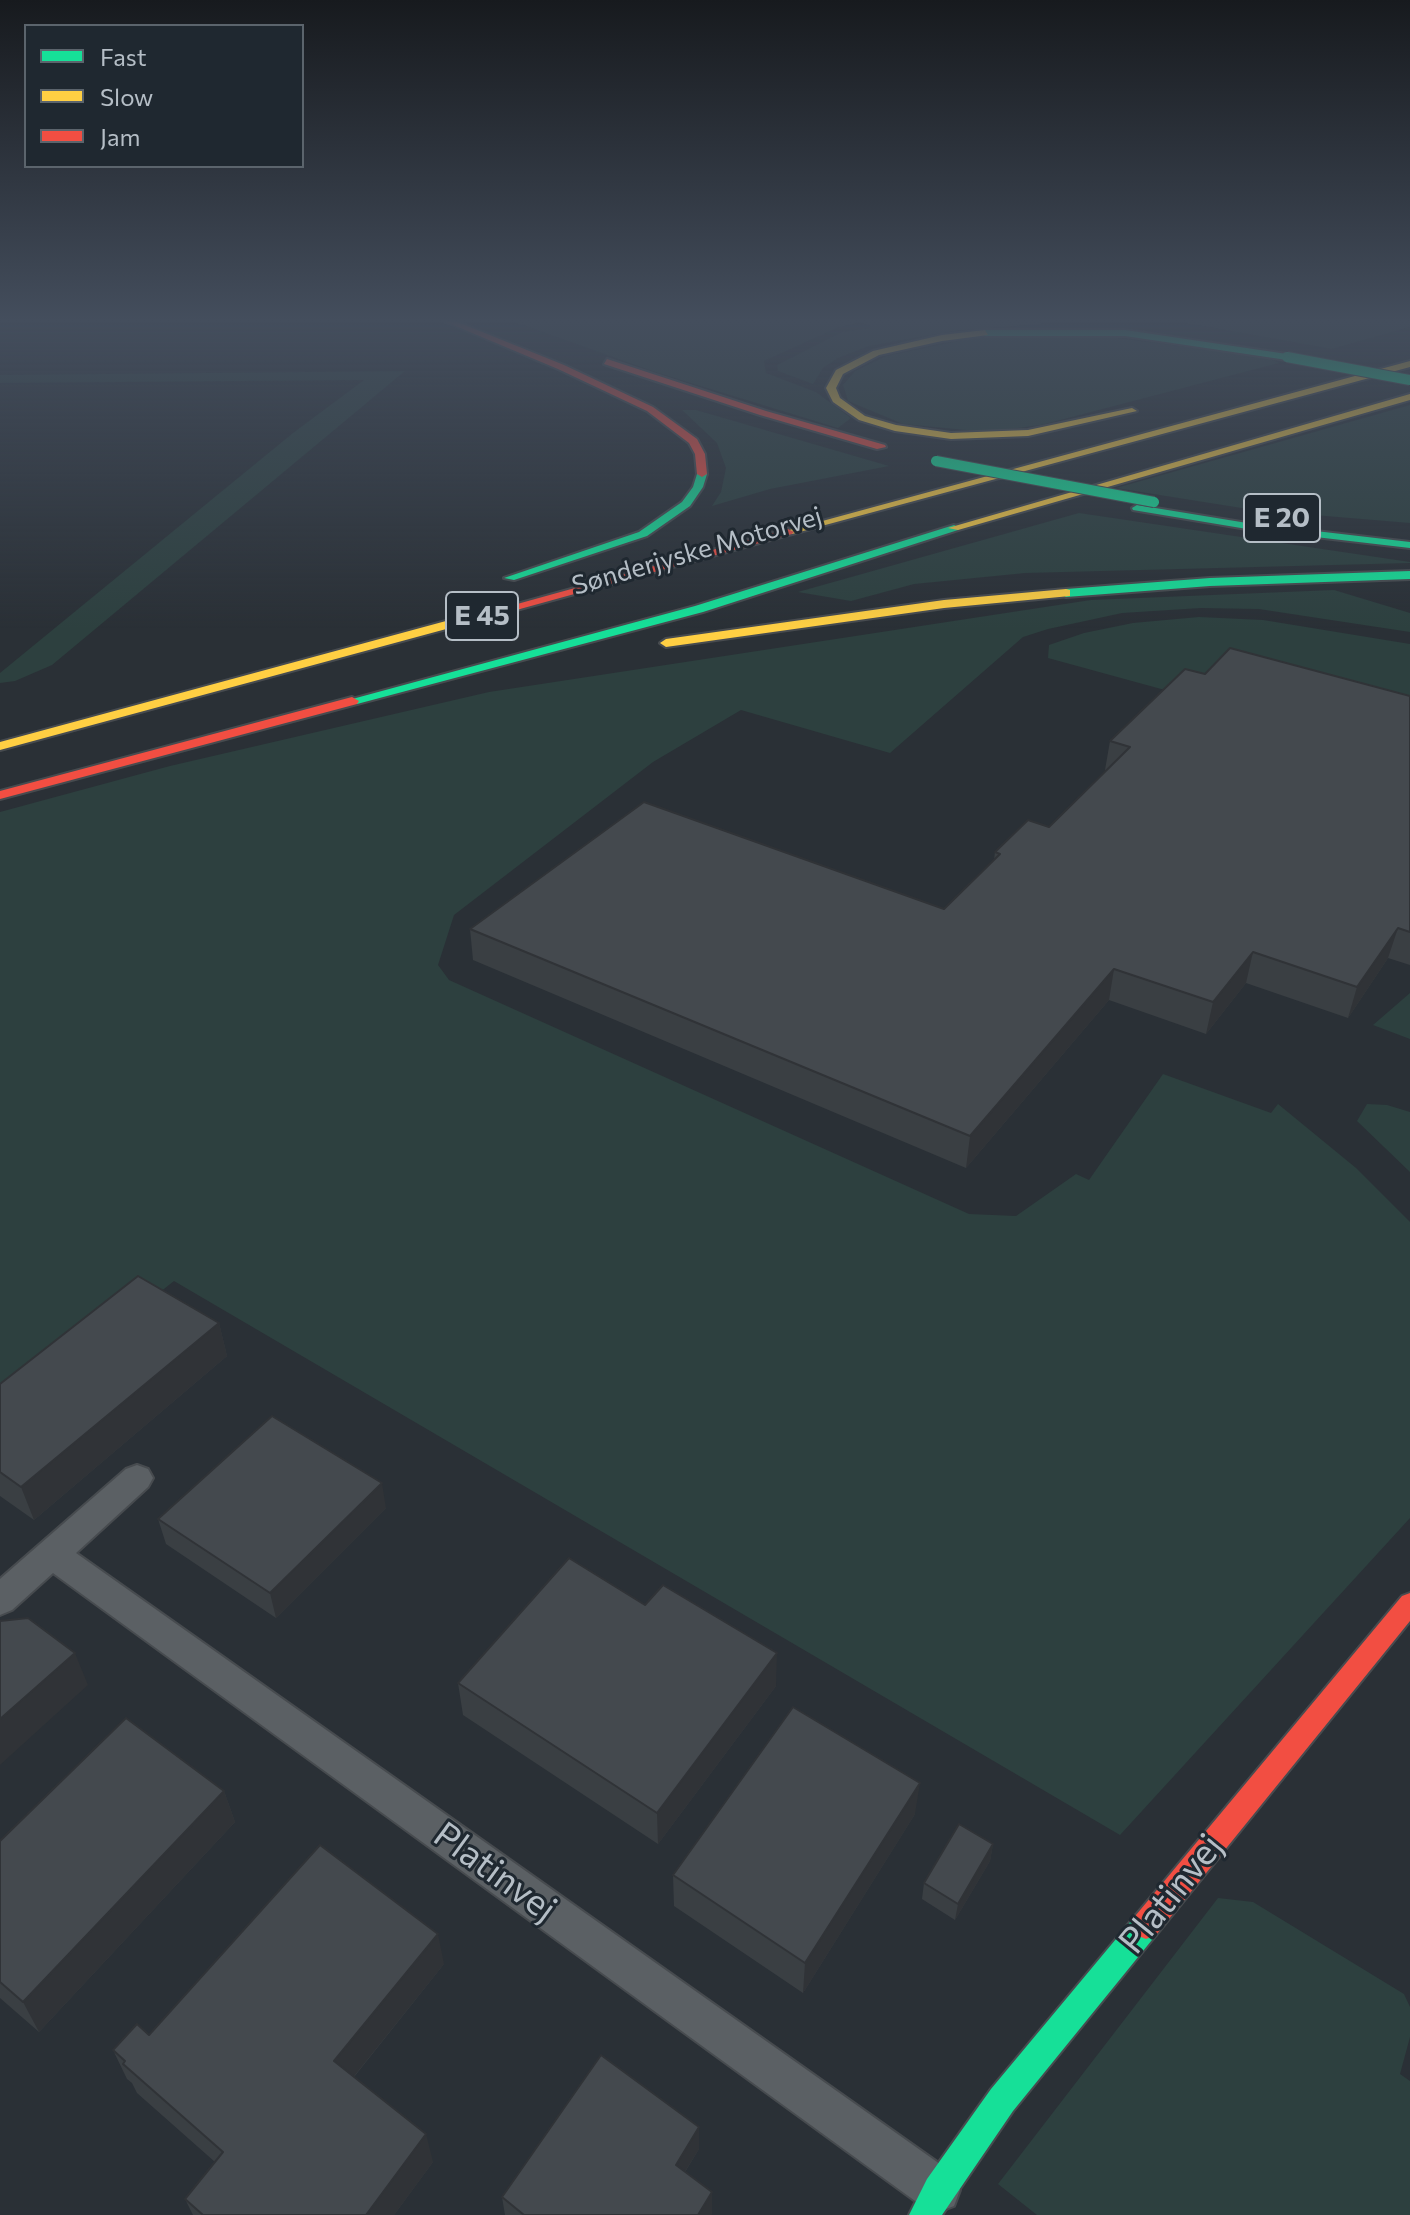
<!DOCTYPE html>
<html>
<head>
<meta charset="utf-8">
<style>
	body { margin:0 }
	#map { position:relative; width:1410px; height:2215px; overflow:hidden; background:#2a3036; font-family:Commissioner,sans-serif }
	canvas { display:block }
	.legend { position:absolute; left:24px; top:24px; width:280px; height:144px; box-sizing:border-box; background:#1f2830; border:2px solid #5b646c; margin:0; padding:10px 14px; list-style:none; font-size:24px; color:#b5bec6 }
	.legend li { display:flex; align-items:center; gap:16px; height:40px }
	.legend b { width:40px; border:2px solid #5b646c }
</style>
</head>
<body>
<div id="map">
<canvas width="1410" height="2215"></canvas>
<ul class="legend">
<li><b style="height:10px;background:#16e098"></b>Fast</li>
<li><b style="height:10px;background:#ffcf43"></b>Slow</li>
<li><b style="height:10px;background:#f24e42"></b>Jam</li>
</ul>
</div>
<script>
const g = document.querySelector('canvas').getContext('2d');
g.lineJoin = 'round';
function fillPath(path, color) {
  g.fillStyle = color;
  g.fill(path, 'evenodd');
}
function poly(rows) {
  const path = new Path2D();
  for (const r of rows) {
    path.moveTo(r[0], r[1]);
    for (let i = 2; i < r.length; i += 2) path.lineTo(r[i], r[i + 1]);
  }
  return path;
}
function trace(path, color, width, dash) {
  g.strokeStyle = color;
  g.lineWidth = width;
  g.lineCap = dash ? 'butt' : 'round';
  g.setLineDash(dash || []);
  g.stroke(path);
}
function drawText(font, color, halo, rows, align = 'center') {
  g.font = font + ' Commissioner,sans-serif';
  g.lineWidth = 6;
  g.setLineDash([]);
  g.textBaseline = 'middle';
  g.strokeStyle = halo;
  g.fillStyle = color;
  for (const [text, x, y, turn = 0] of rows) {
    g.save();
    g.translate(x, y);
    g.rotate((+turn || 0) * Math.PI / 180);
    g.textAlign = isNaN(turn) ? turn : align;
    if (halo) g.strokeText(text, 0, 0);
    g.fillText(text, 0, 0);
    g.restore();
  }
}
fillPath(poly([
	[506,319,1040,319,1041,324,954,331,869,346,838,358,823,368,813,384,778,371,777,365,842,332,870,328,870,325,859,322,837,328,764,361,766,373,816,392,851,418,838,428,655,372],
	[1164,319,1410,319,1410,327,1332,349],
	[1023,334,1094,335,1266,357,1279,363,1041,425,987,432,903,424,848,401,843,385,855,371,886,356,967,339],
	[405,371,52,665,15,681,0,683,0,673,293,433,364,380,0,383,0,375],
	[1410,405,1410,523,1254,510,1116,488],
	[682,410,696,410,889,466,770,489,712,506,721,492,726,468,717,443],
	[1079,513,1410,562,1410,563,1025,573,914,584,851,601,798,592],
	[1334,590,1410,613,1410,632,1259,609,1201,608,1122,613,1048,629,1023,637,890,753,741,710,653,762,454,915,438,965,449,980,969,1214,1016,1216,1076,1174,1089,1180,1163,1074,1271,1113,1278,1104,1356,1168,1410,1222,1410,1518,1120,1835,174,1281,0,1419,0,812,170,766,489,692,1091,600],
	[1199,617,1263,620,1410,644,1410,724,1194,698,1048,658,1049,645,1084,633,1133,623],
	[1410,993,1410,1039,1373,1025],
	[1367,1104,1387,1105,1410,1112,1410,1172,1357,1121],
	[1218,1898,1253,1902,1404,1994,1410,2007,1410,2037,1400,2074,1410,2081,1410,2215,1037,2215,998,2184]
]), '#2d403f');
const street = poly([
	[137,1465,148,1469,153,1478,148,1487,76,1553,954,2174,960,2190,954,2206,938,2212,922,2206,53,1573,12,1610,0,1615,0,1579,126,1469,137,1465]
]);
const fast = poly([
	[1125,330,1287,354,1292,357,1287,360,1125,336,985,336,981,333,985,330,1125,330],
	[702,471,707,474,703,487,690,506,647,536,514,580,504,578,639,532,682,502,693,487,697,474,702,471],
	[1137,505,1247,523,1410,542,1410,548,1247,529,1133,510,1132,508,1137,505],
	[954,525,960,528,958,530,703,612,357,704,345,701,695,606,954,525],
	[1410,571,1410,579,1210,586,1066,597,1060,593,1066,589,1210,578,1410,571],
	[1146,1911,1156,1915,1160,1925,1156,1935,1013,2111,942,2215,909,2215,927,2179,991,2089,1136,1915,1146,1911]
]);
const slow = poly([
	[985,330,988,335,942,341,879,355,843,374,836,388,840,398,865,416,896,425,951,433,1028,430,1132,408,1137,411,1028,436,951,439,895,431,859,420,833,402,826,388,836,370,873,351,942,335,985,330],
	[1410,361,1410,367,792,534,782,532,1410,361],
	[1410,394,1410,400,958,530,948,528,1410,394],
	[1066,589,1070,590,1070,596,944,608,666,647,660,643,666,639,944,600,1066,589],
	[516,602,522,606,520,609,0,750,0,742,516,602]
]);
const jam = poly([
	[439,319,450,319,564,365,653,407,697,439,705,454,707,474,702,477,697,474,695,454,689,443,647,411,558,369,439,319],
	[607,359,766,411,885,445,886,447,877,449,760,415,604,364,607,359],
	[788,529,794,532,792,534,520,609,510,606,788,529],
	[352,697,359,701,357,704,0,799,0,791,352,697],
	[1410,1593,1410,1621,1156,1935,1146,1939,1136,1935,1132,1925,1136,1915,1402,1596,1410,1593]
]);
trace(street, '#474b4f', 4);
trace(fast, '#474b4f', 4);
trace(slow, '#474b4f', 4);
trace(jam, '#474b4f', 4);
fillPath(street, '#5b6064');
fillPath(fast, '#16e098');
fillPath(slow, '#ffcf43');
fillPath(jam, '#f24e42');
const fastBridge = poly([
	[1287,357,1410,380],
	[936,461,1154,502]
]);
trace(fastBridge, '#474d51', 12, []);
trace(fastBridge, '#16e098', 10);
fillPath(poly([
	[1205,674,1410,696,1410,965,1388,958,1348,1018,1246,983,1206,1034,1109,1000,966,1168,473,960,470,929,944,909,994,860,995,852,1049,827,1107,770,1105,770,1110,741],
	[219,1323,227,1356,34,1520,0,1496,0,1384],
	[386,1508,276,1618,166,1544,158,1519],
	[458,1683,776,1686,658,1844,463,1715],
	[224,1791,235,1822,39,2032,0,1998,0,1841],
	[915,1814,803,1993,674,1906,673,1875],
	[993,1844,990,1861,955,1920,922,1899,924,1883],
	[444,1964,354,2077,433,2162,394,2215,193,2215,185,2199,215,2162,137,2093,132,2083,127,2079,113,2050,149,2035],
	[699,2149,685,2172,712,2213,711,2215,505,2215,502,2197]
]), '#3a3f43');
fillPath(poly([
	[1398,928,1388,958,1348,1018,1357,987],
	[1253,952,1246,983,1206,1034,1213,1002],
	[1114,969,1109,1000,966,1168,970,1136],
	[219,1323,227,1356,34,1520,21,1487],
	[382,1483,386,1508,276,1618,270,1593],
	[75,1653,88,1685,0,1765,0,1719],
	[777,1653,776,1686,658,1844,657,1813],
	[920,1783,915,1814,803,1993,805,1963],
	[224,1791,235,1822,39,2032,23,2002],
	[993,1844,990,1861,955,1920,958,1904],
	[438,1934,444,1964,343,2090,334,2061],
	[699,2127,699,2149,676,2186,676,2165],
	[426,2134,433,2162,394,2215,366,2215],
	[712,2192,712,2213,711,2215,698,2215]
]), '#303337');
const building = poly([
	[1230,648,1410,696,1410,932,1398,928,1357,987,1253,952,1213,1002,1114,969,970,1136,470,929,644,802,944,909,1000,854,995,852,1028,820,1049,827,1130,747,1110,741,1185,669,1205,674,1230,648],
	[138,1276,219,1323,21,1487,0,1472,0,1384,138,1276],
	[272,1416,382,1483,270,1593,158,1519,272,1416],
	[569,1558,645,1605,663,1585,777,1653,657,1813,458,1683,569,1558],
	[28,1618,75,1653,0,1719,0,1621,28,1618],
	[793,1707,920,1783,805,1963,673,1875,793,1707],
	[126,1718,224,1791,23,2002,0,1982,0,1841,126,1718],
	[959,1824,993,1844,958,1904,924,1883,959,1824],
	[320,1845,438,1934,334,2061,426,2134,366,2215,203,2215,185,2199,223,2152,123,2064,125,2061,113,2050,137,2024,149,2035,320,1845],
	[601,2055,699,2127,676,2165,712,2192,698,2215,524,2215,502,2197,601,2055]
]);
fillPath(building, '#44494e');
trace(building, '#303337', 2);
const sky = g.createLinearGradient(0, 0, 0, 629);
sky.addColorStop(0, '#171a1e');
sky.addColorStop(0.51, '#444e5d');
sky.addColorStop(1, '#444e5d00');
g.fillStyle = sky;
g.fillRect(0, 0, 1410, 629);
drawText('26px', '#b5bec6', '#1f2830', [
	["Sønderjyske Motorvej",697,551,-16]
]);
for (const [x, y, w] of [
	[1282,518,76],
	[482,616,72]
]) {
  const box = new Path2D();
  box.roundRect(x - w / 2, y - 24, w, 48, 6);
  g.fillStyle = '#1f2830';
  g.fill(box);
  trace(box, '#b5bec6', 2);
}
drawText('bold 28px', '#b5bec6', null, [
	["E 20",1282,518],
	["E 45",482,616]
]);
drawText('36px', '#b5bec6', '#1f2830', [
	["Platinvej",495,1872,36],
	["Platinvej",1171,1894,-51]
]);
</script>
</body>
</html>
